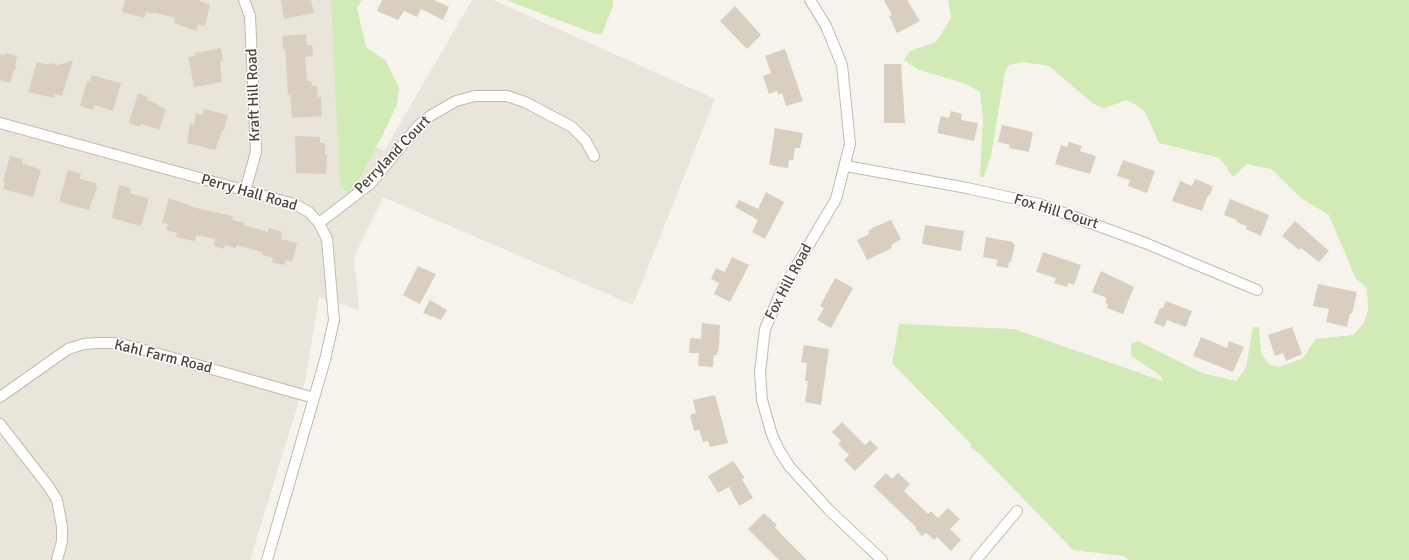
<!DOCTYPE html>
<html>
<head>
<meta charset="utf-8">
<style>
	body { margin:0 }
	canvas { display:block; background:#f6f3ec }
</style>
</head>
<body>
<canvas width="1409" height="560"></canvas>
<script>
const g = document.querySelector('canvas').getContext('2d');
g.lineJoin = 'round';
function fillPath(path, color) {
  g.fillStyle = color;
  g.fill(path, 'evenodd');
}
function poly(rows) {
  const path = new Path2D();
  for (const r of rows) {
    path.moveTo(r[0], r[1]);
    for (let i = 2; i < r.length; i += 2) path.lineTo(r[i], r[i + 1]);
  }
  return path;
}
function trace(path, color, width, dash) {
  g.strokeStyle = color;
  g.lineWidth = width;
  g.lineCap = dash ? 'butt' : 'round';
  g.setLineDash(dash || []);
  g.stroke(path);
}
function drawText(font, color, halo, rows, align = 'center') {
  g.font = font + ' Signika,sans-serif';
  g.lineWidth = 3;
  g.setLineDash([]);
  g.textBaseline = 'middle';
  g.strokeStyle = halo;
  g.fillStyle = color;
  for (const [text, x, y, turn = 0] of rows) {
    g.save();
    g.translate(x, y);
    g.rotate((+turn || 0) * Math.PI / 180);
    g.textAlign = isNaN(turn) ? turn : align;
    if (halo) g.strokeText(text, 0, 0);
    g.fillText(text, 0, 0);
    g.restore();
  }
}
fillPath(poly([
	[0,0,335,0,346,135,384,151,472,0,493,0,715,99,633,305,383,197,354,257,359,310,319,297,305,381,250,560,0,560]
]), '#eae5da');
fillPath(poly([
	[331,0,362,0,357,8,366,47,386,61,399,88,397,105,383,134,355,188,348,193,340,186],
	[506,0,613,0,613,6,602,34,595,34],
	[948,0,1409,0,1409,560,1129,560,1124,556,1073,550,981,455,971,448,971,444,892,363,899,324,1014,329,1163,381,1160,375,1131,356,1131,344,1138,341,1202,373,1236,381,1246,368,1253,327,1259,327,1261,353,1270,365,1279,367,1303,358,1316,339,1353,335,1364,323,1368,310,1367,289,1355,277,1329,215,1301,198,1271,169,1247,164,1233,177,1220,158,1159,143,1145,112,1136,105,1126,100,1104,108,1094,104,1049,66,1023,62,1009,65,1005,72,991,156,984,177,980,177,983,119,980,92,966,84,917,69,904,60,910,51,936,42,951,18]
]), '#d2eab5');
fillPath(poly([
	[125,0,198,0,210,5,205,26,198,24,196,31,174,23,175,18,153,12,153,14,146,12,144,18,122,12],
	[281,0,311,0,314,13,284,19],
	[382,0,434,0,449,7,443,20,421,9,417,17,404,11,398,20,377,11],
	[884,0,907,0,920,21,897,33,889,16,892,15],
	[735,6,761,35,747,49,720,21],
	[306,34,307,45,312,45,313,56,305,57,307,81,311,81,312,86,317,86,318,97,321,97,322,116,292,118,290,95,288,95,285,49,283,49,282,36],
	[221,48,223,61,220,62,222,82,194,87,188,57,195,56,194,53],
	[785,49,803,101,786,106,782,93,778,95,777,91,769,94,763,76,771,73,765,56],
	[6,53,17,56,15,65,17,68,14,70,10,83,0,80,0,54,5,55],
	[73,60,62,96,55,94,54,98,28,92,37,62,49,65,50,63,59,65],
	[884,64,901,64,905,123,884,123],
	[91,75,121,83,113,111,95,105,93,110,80,106,87,81,90,81],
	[138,93,148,97,147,100,158,104,158,106,166,109,159,130,141,124,140,127,129,123],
	[204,109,228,115,224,130,223,129,215,150,187,143,190,123,194,124,196,113,202,115],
	[951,111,962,114,961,120,978,123,974,141,937,133,941,116,949,118],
	[1002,125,1033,132,1029,152,1009,148,1010,145,998,142],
	[775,128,803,133,800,148,795,148,793,160,789,160,788,168,769,165],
	[295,136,320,137,320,143,325,143,325,154,327,155,326,174,296,173],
	[1069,142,1082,146,1080,151,1096,156,1090,174,1055,164,1061,145,1067,147],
	[10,156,23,159,22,163,41,170,33,197,3,189,5,182,3,181],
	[1123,160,1155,171,1147,193,1128,186,1130,180,1117,176],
	[68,170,81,174,80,179,96,183,97,188,89,210,59,202],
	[1195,179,1213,186,1210,195,1208,195,1202,211,1172,201,1180,181,1192,186],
	[119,185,131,188,130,193,136,195,149,198,141,226,112,218],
	[766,192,784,202,765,239,752,232,758,220,735,207,739,200,758,209],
	[169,198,200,209,233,216,232,220,245,223,244,225,268,232,269,228,282,232,281,239,297,243,292,262,286,260,284,265,272,262,273,258,262,255,262,252,237,245,236,248,225,245,224,249,214,246,215,239,196,235,195,241,176,237,177,233,166,230,168,224,162,223],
	[1230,199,1269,215,1261,236,1246,229,1247,226,1236,222,1237,220,1224,215],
	[891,220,901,239,891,245,892,248,867,260,857,240,869,234,868,231,874,227],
	[1295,221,1329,251,1319,262,1301,248,1299,250,1282,236],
	[925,225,964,231,961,251,922,244],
	[986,237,1013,242,1013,244,1015,244,1011,262,1009,262,1008,268,996,266,998,260,983,257],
	[1043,252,1081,265,1074,285,1068,283,1067,287,1054,283,1056,278,1036,272],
	[732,257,749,265,730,302,714,294,719,283,711,279,716,268,725,272],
	[418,266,436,274,420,304,403,295],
	[1101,271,1134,287,1123,314,1107,308,1108,304,1105,303,1107,298,1092,292],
	[835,278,853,288,831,328,817,320,824,308,820,306],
	[1318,284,1357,292,1352,314,1350,313,1347,327,1326,322,1329,309,1313,306],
	[430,300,447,310,441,320,423,313],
	[1166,301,1192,311,1186,327,1167,320,1164,327,1154,323,1160,308,1162,309],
	[702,323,720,325,719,346,717,355,714,355,713,367,698,366,699,353,689,353,690,338,701,339],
	[1292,327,1302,354,1286,361,1283,353,1275,356,1268,335],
	[1201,337,1227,348,1229,341,1244,347,1233,372,1193,356],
	[804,345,829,349,821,405,805,402,808,381,805,381,807,363,801,362],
	[715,395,728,443,710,447,708,441,703,442,699,430,694,431,690,415,696,413,693,400],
	[842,422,865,445,870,440,878,448,855,471,844,460,849,455,838,444,841,441,832,432],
	[733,461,745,478,742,479,753,498,739,506,729,487,718,493,708,476],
	[886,473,892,479,898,473,910,484,904,491,928,514,931,511,938,518,948,508,960,519,950,529,961,540,951,551,937,537,934,540,928,534,925,533,922,536,915,528,916,527,873,486],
	[764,513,777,525,775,527,782,535,807,560,779,560,748,529]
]), '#d8cfc1');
const minor = poly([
	[244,0,250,16,256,152,245,191],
	[810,0,826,26,842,65,850,144,836,199,781,292,765,329,760,372,762,400,772,435,779,450,789,466,829,510,882,560],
	[0,123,294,204,309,212,319,223,327,239,334,320,325,360,267,560],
	[846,166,967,188,1039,204,1145,243,1257,290],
	[319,223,370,184,418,126,430,116,456,101,475,96,507,96,525,102,572,127,585,140,594,156],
	[0,397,68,349,84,344,97,343,113,343,134,347,314,398],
	[0,424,49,487,57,500,62,526,62,541,57,560],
	[976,560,1017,511]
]);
trace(minor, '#c2bbae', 12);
trace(minor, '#fff', 10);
drawText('15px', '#4b4439', '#fff', [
	["Kraft Hill Road",254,95,-92],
	["Perryland Court",393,155,-46],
	["Perry Hall Road",249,193,16],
	["Fox Hill Court",1056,212,17],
	["Fox Hill Road",789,282,-62],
	["Kahl Farm Road",163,357,14]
]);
</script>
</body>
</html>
